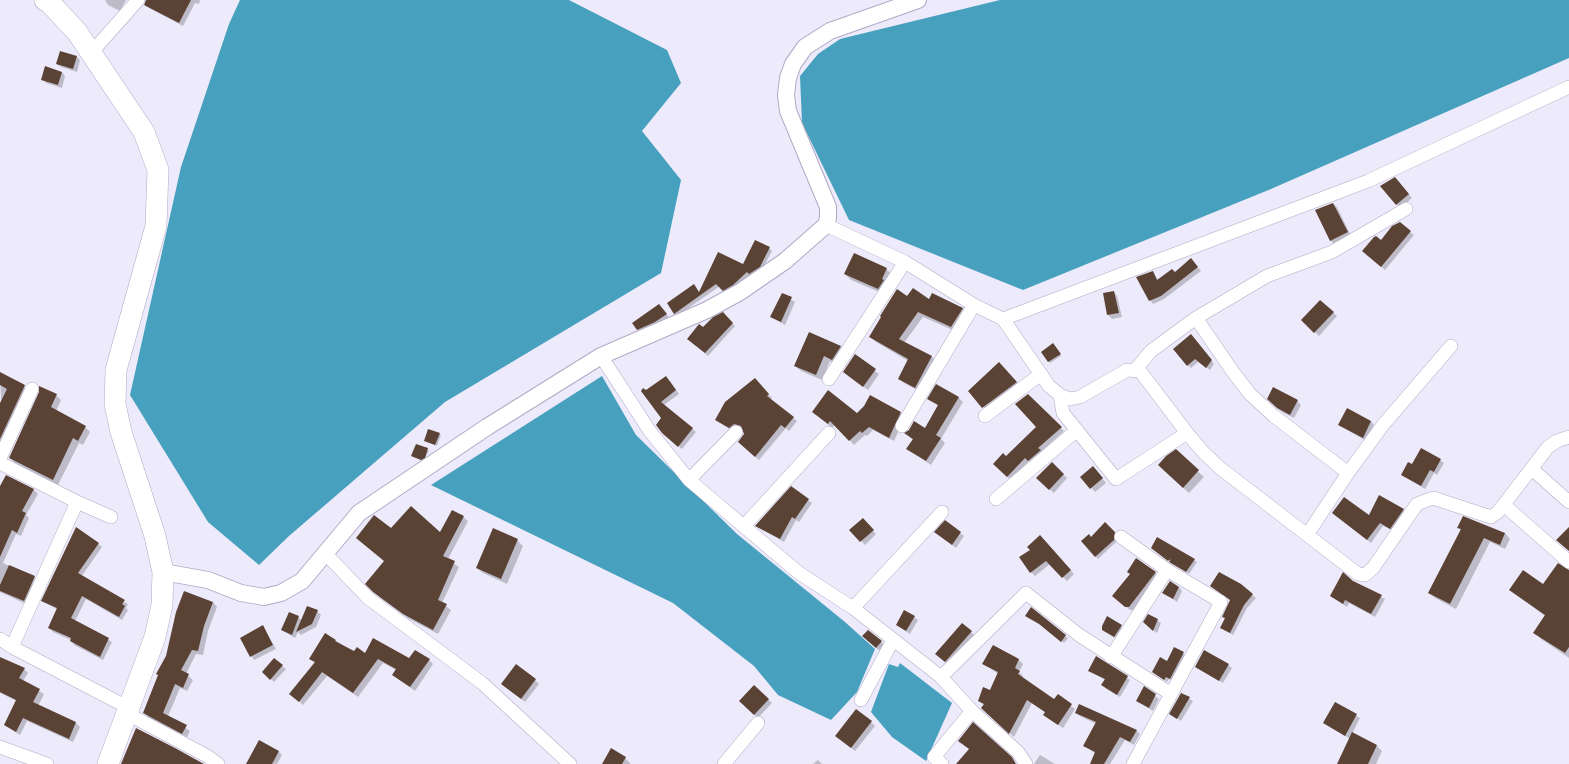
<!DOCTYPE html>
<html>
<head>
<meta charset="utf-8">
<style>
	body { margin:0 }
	canvas { display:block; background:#edeafb }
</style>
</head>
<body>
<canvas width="1569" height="764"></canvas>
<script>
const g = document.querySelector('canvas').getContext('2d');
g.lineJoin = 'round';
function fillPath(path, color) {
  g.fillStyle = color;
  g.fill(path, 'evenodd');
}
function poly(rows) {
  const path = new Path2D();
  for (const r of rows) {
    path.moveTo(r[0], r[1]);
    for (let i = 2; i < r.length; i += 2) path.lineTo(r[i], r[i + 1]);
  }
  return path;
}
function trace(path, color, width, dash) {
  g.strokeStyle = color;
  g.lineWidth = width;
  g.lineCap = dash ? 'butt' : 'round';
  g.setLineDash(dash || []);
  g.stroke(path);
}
fillPath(poly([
	[240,0,569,0,667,50,681,83,642,131,681,180,661,273,445,402,289,536,259,565,208,522,130,395,181,167,229,24],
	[1000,0,1569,0,1569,58,1271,189,1023,290,849,220,802,123,800,76,818,54,840,39],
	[602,376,636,435,737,534,845,622,875,649,857,692,831,720,778,695,754,666,673,603,431,485],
	[900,663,952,703,926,761,892,737,871,712,889,664,898,667]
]), '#47a1be');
fillPath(poly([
	[105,0,126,0,120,11,108,5],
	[146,0,200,0,199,4,195,3,183,26,149,8,145,4],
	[77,57,80,60,77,72,61,67,57,64],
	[62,72,65,76,62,88,46,83,43,79],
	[1399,182,1412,198,1400,208,1397,204],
	[1333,204,1337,207,1351,236,1334,244,1331,241,1316,210],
	[1410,232,1414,235,1385,270,1367,255,1382,242],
	[769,248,772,251,762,270,753,276,751,274,736,288,726,293,720,286,677,316,674,313,700,293],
	[1194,263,1201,271,1164,299,1153,304,1150,300,1153,272,1158,280],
	[886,269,892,274,884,294,851,280,845,274],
	[1114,292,1117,296,1122,317,1112,319,1108,315,1104,294],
	[782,294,795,302,785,325,771,317],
	[907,297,963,308,967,313,957,332,923,317,904,343,932,357,937,362,921,392,904,383,899,378,908,361,876,342,871,337],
	[1320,301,1337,316,1319,336,1302,320],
	[663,309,669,318,641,333,638,329],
	[722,314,735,326,708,356,691,342,703,329],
	[1194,338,1214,364,1210,370,1198,362,1191,368,1188,365],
	[841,346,846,352,838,365,830,361,822,380,801,371,795,366],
	[1055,346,1061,356,1050,363,1042,352],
	[855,355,879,374,868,390,844,372],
	[1003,367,1020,386,987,411,969,391],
	[0,373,28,389,0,450,1,399],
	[670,381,679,394,664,405,696,432,682,449,667,437,663,418,646,391],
	[758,383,772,398,770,400,797,421,789,431,786,428,759,460,743,445,745,434,743,429,738,427,733,431,716,420],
	[56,395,61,400,56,411,85,427,90,432,83,445,79,443,58,485,15,463,10,458],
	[1028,395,1064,431,1041,452,1044,454,1032,464,1029,461,1011,480,994,464,1006,458,1037,427],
	[958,397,963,402,941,439,945,443,931,465,908,449,913,440,906,434,926,429,939,406,929,399],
	[1268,399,1297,401,1301,405,1294,418,1282,412],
	[900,413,905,417,894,441,873,430,867,436,865,435,854,445,835,424,832,428,818,416],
	[1371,421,1374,425,1366,441,1339,425],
	[439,434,441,435,437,446,425,441],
	[427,449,429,451,423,461,413,456],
	[1176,451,1204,477,1189,493,1165,471],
	[1440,460,1444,463,1437,475,1434,473,1425,489,1402,475,1412,466],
	[1052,463,1067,478,1054,493,1037,478],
	[1096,471,1106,483,1095,492,1082,477],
	[6,476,34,490,38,494,26,515,29,518,21,536,16,534,3,563,34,577,38,581,28,605,0,592,0,488],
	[808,500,812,503,799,522,796,520,784,542,757,526],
	[1403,510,1407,513,1394,531,1383,526,1371,543,1337,516,1369,517],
	[463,517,468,521,448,559,459,567,442,603,451,610,438,634,409,619,379,597,392,530,440,534],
	[863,519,876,534,865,545,851,530],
	[945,522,964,536,956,548,935,532],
	[1105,523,1117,535,1116,542,1098,559,1083,541,1092,538],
	[77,528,102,547,81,577,128,604,126,608,128,610,122,620,86,599,75,621,112,642,103,660,74,645,71,640,53,632,49,628,58,610,43,601],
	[1459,528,1505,533,1510,539,1505,549,1490,542,1456,609,1435,598,1429,593,1461,531],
	[517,540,523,546,507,584,483,573,477,568],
	[1043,540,1074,574,1067,581,1050,564,1035,576,1031,572],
	[1152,548,1194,560,1197,562,1189,574],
	[1136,559,1159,576,1133,610,1130,610,1117,599,1131,575],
	[1569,574,1569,658,1541,639,1534,632,1545,616,1510,590,1543,585],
	[1353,581,1385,599,1375,617,1349,603,1347,607,1331,596],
	[1240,585,1256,598,1247,608,1233,635,1221,628,1226,619,1223,617,1231,600,1212,586],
	[1179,587,1182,591,1177,602,1163,592],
	[213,602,217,607,208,631,203,655,196,654,186,674,193,680,187,691,180,688,168,716,190,731,187,737,148,717,144,712],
	[317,611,321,615,316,627,301,635,298,632,295,638,282,630,289,613,302,620],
	[914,617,918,620,910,634,897,625],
	[1157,620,1161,623,1157,633,1148,626],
	[1042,626,1065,636,1068,638,1064,643],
	[1121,626,1125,630,1118,640,1103,629],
	[263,627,276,649,254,660,241,639],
	[971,632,974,635,949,665,940,658],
	[335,640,354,653,429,660,433,664,415,691,393,675,396,670,383,663,358,697,327,676,303,705,295,698,315,663,310,659],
	[867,640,881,642,885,645,880,651],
	[993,646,1019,660,1023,664,1019,672,1023,676,1022,678,1055,700,1058,696,1075,709,1063,728,1049,719,1045,715,1046,713,1032,703,1014,737,986,712,984,705,979,701,990,691,998,674,984,664],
	[1175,649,1187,656,1173,681,1169,679,1167,682,1153,672,1168,662],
	[1096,657,1130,680,1120,697,1105,688,1105,680,1090,671],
	[0,658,24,669,28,673,23,681,44,694,38,706,76,723,80,727,73,742,27,721,20,735,5,725,17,701,0,693],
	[1228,665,1232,668,1223,683,1196,667],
	[282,666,286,669,274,682,263,672],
	[535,680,539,684,525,702,502,684],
	[754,686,772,703,758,718,740,701],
	[1145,688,1159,699,1153,711,1137,701],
	[1182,695,1193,701,1181,721,1174,716],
	[1335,703,1360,718,1352,734,1377,746,1382,751,1376,764,1338,764,1350,739,1324,723],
	[1076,713,1136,730,1140,734,1134,745,1125,740,1110,764,1091,764,1096,754,1085,746,1096,724,1080,716],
	[871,722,875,726,855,751,840,739],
	[278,751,282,755,277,764,247,764],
	[1040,755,1055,764,1034,764],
	[625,758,631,764,603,764],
	[818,760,822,764,813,764]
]), '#0003');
fillPath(poly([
	[146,0,191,0,179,23,144,5],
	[60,51,77,56,73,69,56,64],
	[45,66,62,72,58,85,41,80],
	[1395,177,1409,194,1396,205,1380,186],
	[1333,203,1348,232,1330,241,1315,210],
	[1400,222,1411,231,1381,267,1362,251,1374,237,1376,236,1381,240,1392,226],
	[755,240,770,247,760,267,749,274,747,272,733,285,723,291,716,284,674,314,667,303,694,284,699,292,718,252,743,264],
	[854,253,887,268,882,279,884,280,878,289,844,274],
	[1191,258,1198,267,1161,296,1149,301,1136,277,1153,271,1157,280,1172,269,1175,272],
	[913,288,929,299,932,293,963,308,951,327,918,312,899,339,932,356,915,388,898,379,908,359,869,337,881,317,880,316,897,289,907,296],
	[1114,291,1119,313,1107,315,1103,293],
	[782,293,792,297,781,322,770,317],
	[1320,300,1334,312,1314,333,1301,320],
	[659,304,667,314,655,322,637,330,632,323],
	[723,312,733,323,705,353,687,339,699,324,703,327,713,317],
	[809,332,841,346,832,360,824,356,816,375,794,366],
	[1191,334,1212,360,1206,368,1195,359,1187,366,1173,349],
	[1053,343,1061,354,1048,362,1041,352],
	[855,354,876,369,863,387,843,372],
	[999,362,1017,382,982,408,968,391],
	[0,372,25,385,0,439,0,403,7,389,0,385],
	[666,376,676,390,661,402,693,428,678,447,662,433,656,425,661,418,641,391,643,388,646,390],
	[755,378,769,394,767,396,794,417,785,428,781,425,755,457,738,442,744,434,741,426,734,424,729,428,715,420,725,402],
	[936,384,959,397,936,435,941,438,926,461,906,449,913,439,904,433,909,430,914,421,925,428,938,405,927,399],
	[39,386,57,394,51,407,86,426,78,441,73,438,53,480,9,458,39,392],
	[1273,387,1298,400,1290,415,1277,408,1267,399],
	[828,390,857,413,864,406,870,395,901,412,889,438,869,427,862,433,860,431,849,441,830,421,828,424,812,412],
	[1028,394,1062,427,1038,448,1041,450,1028,461,1025,458,1007,477,993,464,1003,453,1006,456,1036,427,1015,404],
	[1347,408,1371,421,1363,438,1338,425],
	[428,429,440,433,435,445,424,441],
	[416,444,428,448,425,458,421,460,411,456],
	[1421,448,1441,459,1434,472,1430,470,1421,486,1401,475,1408,462,1412,464],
	[1176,449,1199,470,1183,488,1158,465,1166,456],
	[1052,462,1064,474,1049,490,1036,478],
	[1093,466,1103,478,1090,489,1080,477],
	[6,475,34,489,22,511,26,513,17,533,12,530,0,557,0,486],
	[791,486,809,499,795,519,792,517,780,539,755,526],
	[1379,495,1404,509,1390,529,1380,523,1367,540,1332,513,1344,497,1369,515],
	[411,506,440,532,452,510,464,516,443,556,455,561,438,600,447,604,433,630,403,614,373,592,365,584,384,561,356,538,374,515,391,528],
	[1463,516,1505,533,1500,545,1484,538,1450,604,1428,593,1461,529,1457,528],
	[863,518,874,530,860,542,849,530],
	[945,520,961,532,952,545,934,532],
	[1105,522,1115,532,1114,540,1095,557,1081,541,1089,534,1091,537],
	[76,527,99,543,78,573,125,600,122,604,125,606,119,617,82,596,71,618,109,638,100,657,70,641,71,638,48,628,57,608,41,601],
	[1569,527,1569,551,1556,540],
	[493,528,518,539,501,579,476,568],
	[1040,535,1071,570,1062,578,1046,561,1030,573,1019,557,1030,550,1027,547],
	[1157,537,1195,559,1186,572,1169,562,1171,559,1168,561,1151,548],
	[1136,558,1156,572,1129,607,1125,607,1112,596,1130,574,1127,572],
	[1558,563,1569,570,1569,647,1565,653,1533,633,1545,615,1509,590,1523,570,1543,584],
	[9,565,35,576,24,601,0,591,0,585],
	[1219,572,1241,584,1253,594,1244,605,1230,633,1220,628,1225,618,1222,617,1230,600,1210,586],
	[1343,572,1353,581,1382,595,1371,614,1345,600,1343,604,1330,596],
	[1170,581,1179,587,1173,599,1162,593],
	[184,591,213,602,204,626,198,651,192,650,181,670,189,674,183,688,175,684,163,713,187,725,182,734,143,713,158,675,156,674,166,656,176,612],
	[307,606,318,610,312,624,296,632],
	[1031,607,1066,635,1061,642,1039,624,1025,616],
	[904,610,915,616,906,631,896,625],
	[289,612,299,616,292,635,281,630],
	[1148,614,1158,619,1153,631,1143,622],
	[1107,616,1122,625,1114,637,1102,630,1102,626],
	[962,623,972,631,945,662,935,654],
	[263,625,273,645,250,657,240,638],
	[868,630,882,641,876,648,862,636],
	[325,633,336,640,335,641,354,651,357,647,365,653,373,638,409,658,415,650,430,659,410,687,392,675,396,669,378,659,353,693,322,672,299,702,289,694,315,662,309,659],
	[993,645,1019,659,1015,668,1020,671,1018,674,1054,699,1058,694,1072,704,1058,725,1043,715,1045,712,1027,700,1009,734,981,708,984,704,978,701,983,687,990,690,998,672,982,664],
	[1174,647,1184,652,1170,679,1166,677,1164,680,1152,672,1160,657,1167,661],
	[1204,650,1229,664,1219,681,1195,667],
	[1096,656,1128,676,1117,695,1101,685,1105,679,1088,671],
	[0,657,25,668,19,678,40,689,33,702,76,722,69,739,23,718,16,732,4,725,16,700,0,692],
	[274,658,283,665,270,680,262,672],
	[516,664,536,679,521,699,501,684],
	[754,685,769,699,754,715,739,701],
	[1144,686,1156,694,1149,708,1136,701],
	[1181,693,1190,697,1177,719,1169,714],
	[1335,702,1357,714,1345,736,1323,723],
	[1079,704,1137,730,1130,742,1120,737,1104,764,1090,764,1095,752,1083,746,1096,722,1075,713],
	[856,709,872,721,851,748,835,736],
	[973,722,1012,757,1016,764,956,764,969,749,958,741],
	[136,728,175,748,204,764,121,764],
	[1352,732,1377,745,1368,764,1337,764],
	[259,740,279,751,272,764,246,764],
	[611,748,626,757,622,764,602,764]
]), '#5a4335');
const minor = poly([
	[92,52,138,0],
	[826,225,905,262,974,305,1003,319,1049,386,1060,395,1070,399,1080,397,1127,370,1140,371,1187,433,1204,453,1220,468,1358,574,1365,575,1373,568,1417,504,1433,498,1491,517,1498,512,1548,447,1557,441,1569,437],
	[1196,318,1233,372,1250,394,1274,416,1348,473],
	[1003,319,1368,181,1569,87],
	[601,356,649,430,689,480,799,573,853,608,941,677,1026,593,1079,635,1171,694],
	[1135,370,1151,351,1196,318,1267,276,1332,252,1406,209],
	[829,379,905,262],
	[1060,395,1063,413,1116,479,1187,433],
	[985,416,1041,374],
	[902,426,974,305],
	[0,458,32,389],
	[0,463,77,502,111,517],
	[1532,469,1569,502],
	[689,480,736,432],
	[996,499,1077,430],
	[1504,505,1569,562],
	[744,526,829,433],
	[1307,535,1348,473,1383,425,1451,346],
	[1121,537,1167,570,1221,602,1133,764],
	[325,553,368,598,482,683,570,764],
	[853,608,942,512],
	[0,639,12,647,129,708],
	[12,647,77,502],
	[1111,657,1167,570],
	[941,677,972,711,1018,752,1026,764],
	[861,700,893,640],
	[126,713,207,756,218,764],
	[0,747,47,764],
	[724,764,758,723],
	[942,764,934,757,972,711]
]);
const tertiary = poly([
	[163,572,208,580,241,593,264,597,281,593,302,581,359,513,487,427,601,356,707,310,740,292,785,261,826,225,828,218,828,207,788,111,786,95,788,78,793,64,805,47,830,31,918,0]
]);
const primary = poly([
	[45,0,50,3,77,32,144,132,158,170,156,226,116,370,115,404,121,432,155,536,163,572,162,605,155,637,108,764]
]);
trace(minor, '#b0aac5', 14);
trace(tertiary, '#b0aac5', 18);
trace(primary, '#b0aac5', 22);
trace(minor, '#fff', 13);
trace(tertiary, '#fff', 16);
trace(primary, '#fff', 21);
</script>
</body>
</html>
